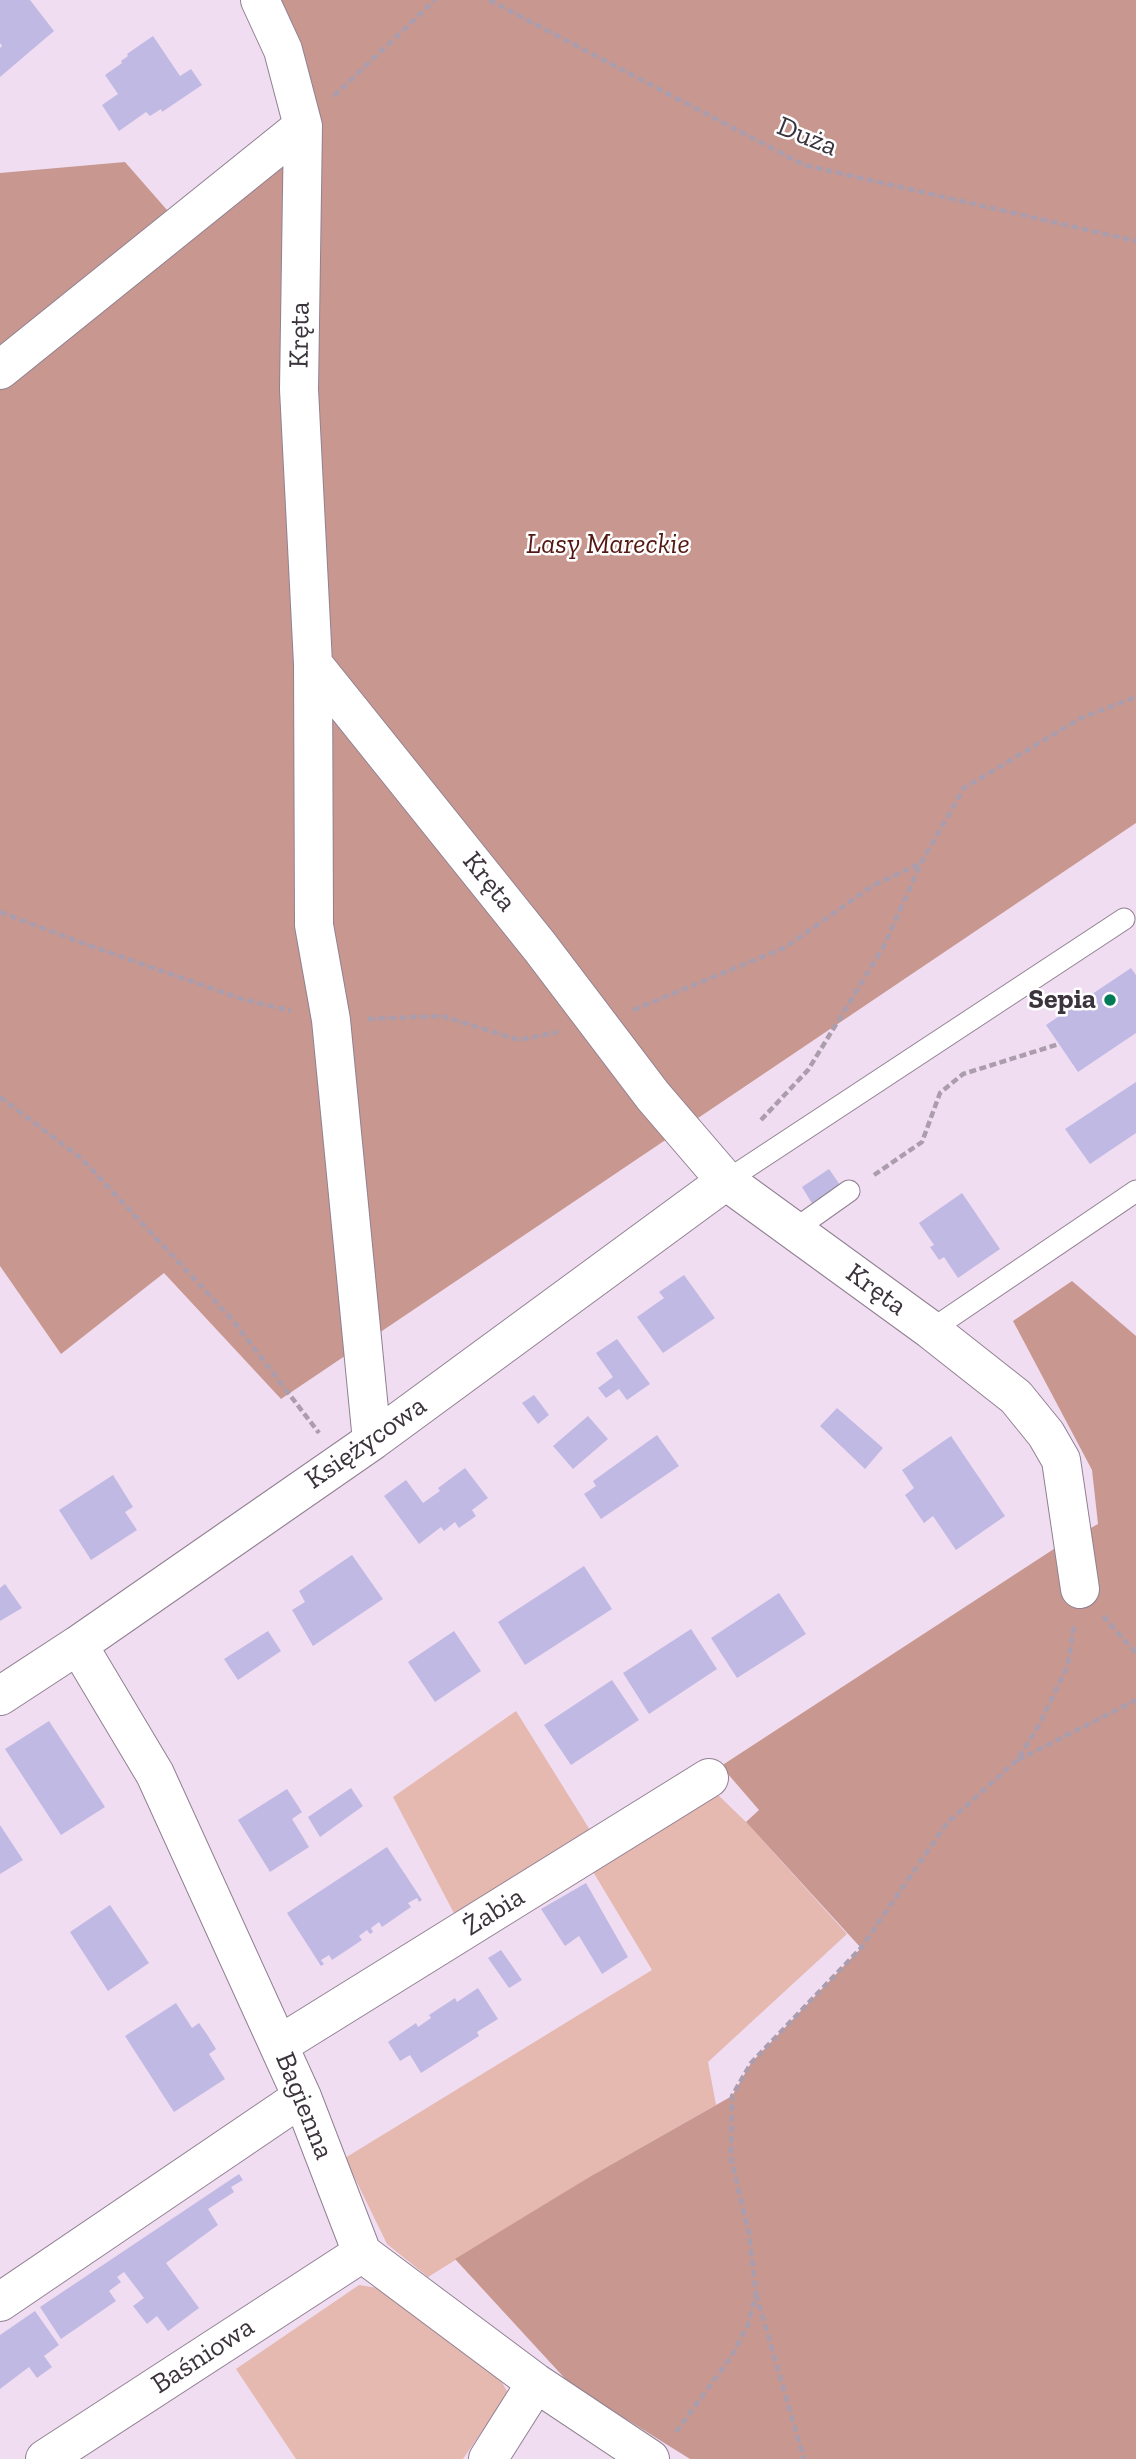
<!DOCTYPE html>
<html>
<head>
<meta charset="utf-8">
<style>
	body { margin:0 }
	canvas { display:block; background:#f0ddf1 }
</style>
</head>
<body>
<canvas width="1136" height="2459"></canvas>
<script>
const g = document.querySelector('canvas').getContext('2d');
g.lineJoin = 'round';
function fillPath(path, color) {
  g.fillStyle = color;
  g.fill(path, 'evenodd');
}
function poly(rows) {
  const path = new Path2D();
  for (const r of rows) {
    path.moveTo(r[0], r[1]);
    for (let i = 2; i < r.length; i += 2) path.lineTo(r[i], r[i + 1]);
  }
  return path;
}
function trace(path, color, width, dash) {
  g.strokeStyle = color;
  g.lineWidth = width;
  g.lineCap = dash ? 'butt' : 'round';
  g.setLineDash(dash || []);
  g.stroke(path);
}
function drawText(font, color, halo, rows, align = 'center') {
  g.font = font + ' "Zilla Slab",serif';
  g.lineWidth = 5;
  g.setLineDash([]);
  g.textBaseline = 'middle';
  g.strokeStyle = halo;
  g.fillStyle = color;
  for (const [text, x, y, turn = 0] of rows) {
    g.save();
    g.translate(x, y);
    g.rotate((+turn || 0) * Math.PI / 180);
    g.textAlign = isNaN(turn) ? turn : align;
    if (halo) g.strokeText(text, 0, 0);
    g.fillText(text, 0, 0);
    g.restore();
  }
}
fillPath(poly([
	[516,1711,590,1830,457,1919,393,1797],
	[714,1791,746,1822,847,1934,708,2062,716,2105,591,2176,428,2277,387,2244,345,2158,652,1970,592,1870],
	[359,2285,384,2289,495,2370,508,2393,463,2459,296,2459,236,2369]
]), '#e5b8b0');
fillPath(poly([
	[260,0,1136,0,1136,823,281,1399,164,1273,61,1354,0,1266,0,173,125,162,174,218,286,129],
	[1072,1281,1136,1336,1136,2459,690,2459,570,2384,455,2259,591,2176,732,2096,751,2063,861,1948,746,1822,759,1810,721,1766,1060,1545,1098,1524,1092,1470,1013,1321]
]), '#c89890');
fillPath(poly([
	[0,0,30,0,54,31,0,77,0,48,2,46,0,43],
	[153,36,180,76,191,69,202,85,162,112,161,109,150,116,146,112,119,131,102,105,118,94,105,75,122,63,121,61,128,56,127,54],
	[1131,968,1136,975,1136,1033,1078,1072,1046,1025],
	[1136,1082,1136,1133,1090,1164,1065,1129],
	[829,1169,840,1185,813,1205,802,1187],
	[962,1193,1000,1249,958,1278,944,1257,939,1260,930,1247,934,1245,919,1223],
	[684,1275,715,1318,663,1353,637,1317,664,1298,659,1292],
	[617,1339,650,1384,627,1400,619,1389,606,1398,598,1388,613,1377,596,1353],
	[534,1395,549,1415,538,1424,522,1403],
	[837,1408,883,1448,865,1469,820,1426],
	[588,1416,608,1439,573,1469,553,1446],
	[657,1435,679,1466,601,1519,584,1494,596,1486,593,1481],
	[951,1436,1005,1516,956,1550,933,1516,924,1523,905,1495,914,1488,902,1470],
	[465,1468,488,1498,472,1510,476,1516,459,1528,455,1522,444,1531,441,1527,419,1544,384,1496,406,1480,423,1503,440,1491,438,1488],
	[113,1475,133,1507,125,1512,137,1530,91,1560,59,1510],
	[352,1555,383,1599,313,1646,292,1610,305,1602,299,1591],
	[584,1566,612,1609,525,1665,498,1622],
	[5,1584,22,1608,0,1621,0,1588],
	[779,1593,806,1634,737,1678,711,1638],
	[691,1629,717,1669,649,1714,623,1673],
	[268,1631,281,1651,238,1680,224,1659],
	[454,1631,481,1671,435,1702,408,1662],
	[612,1680,639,1720,571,1765,544,1725],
	[49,1721,105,1807,61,1835,5,1749],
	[351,1788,363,1806,320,1837,308,1817],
	[287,1789,302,1812,292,1819,309,1847,270,1872,238,1820],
	[0,1825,23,1860,0,1874],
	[387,1847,422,1900,419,1902,417,1898,408,1903,411,1907,382,1927,379,1922,371,1928,373,1932,370,1934,367,1930,359,1936,362,1940,332,1960,329,1955,321,1960,324,1964,321,1966,287,1913],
	[586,1883,628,1957,602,1974,579,1936,565,1946,541,1909],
	[110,1905,149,1963,108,1991,70,1932],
	[501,1950,522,1980,509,1988,488,1958],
	[478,1988,498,2019,477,2032,479,2036,421,2073,410,2055,400,2061,388,2042,416,2023,418,2027,431,2018,429,2015,455,1998,457,2002],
	[176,2003,192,2028,199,2023,208,2036,216,2049,209,2054,225,2079,174,2112,125,2036],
	[239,2174,243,2180,231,2187,234,2192,208,2209,218,2225,166,2263,199,2308,168,2331,157,2316,147,2324,133,2306,144,2298,124,2272,117,2277,121,2282,109,2291,116,2301,61,2339,40,2307],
	[35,2311,59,2345,44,2356,52,2367,37,2378,29,2367,0,2389,0,2335]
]), '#c0b9e3');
const lane = poly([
	[726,1181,1124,919],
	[794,1230,849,1191],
	[931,1330,1136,1191]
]);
const street = poly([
	[260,0,283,50,303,126,299,389,313,664,540,947,653,1096,726,1181,931,1330,1016,1397,1046,1434,1061,1460,1080,1589],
	[0,370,303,126],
	[313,664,314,925,331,1020,372,1441],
	[78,1645,155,1774,302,2097,362,2253,536,2383,650,2459],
	[0,1696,78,1645,372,1441,726,1181],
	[279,2045,709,1778],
	[0,2302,302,2097],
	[45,2459,362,2253],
	[488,2459,536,2383]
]);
trace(lane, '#918092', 23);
trace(street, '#918092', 40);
trace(poly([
	[489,0,804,165,1136,241],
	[334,96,435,0],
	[0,912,85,944,242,999,291,1011],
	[633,1010,786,947,872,886,921,863],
	[368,1019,442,1016,519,1040,558,1032],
	[0,1097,81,1158,230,1317,319,1433],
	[761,1120,808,1070,883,948,921,863,964,788,1081,718,1136,697],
	[874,1175,922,1142,940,1093,963,1074,1059,1044],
	[1103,1616,1136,1653],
	[1018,1760,1136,1700],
	[756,2294,804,2459],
	[676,2432,731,2357,748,2325,756,2293,749,2234,731,2158,732,2096,751,2063,861,1948,947,1823,1017,1760,1038,1727,1068,1665,1074,1625]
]), '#ac9dad', 4.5, [7, 3.5]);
trace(lane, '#fff', 21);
trace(street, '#fff', 38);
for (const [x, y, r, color] of [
	[1110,1000,7,"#037a57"]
]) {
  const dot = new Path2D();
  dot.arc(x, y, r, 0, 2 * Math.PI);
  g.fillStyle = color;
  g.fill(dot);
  trace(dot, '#fff', 2.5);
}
drawText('28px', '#3c343c', '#fff', [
	["Duża",807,137,22],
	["Kręta",300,335,-89],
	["Kręta",489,882,51],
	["Kręta",876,1290,36],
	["Księżycowa",366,1443,-35],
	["Żabia",494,1912,-32],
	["Bagienna",304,2106,68],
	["Baśniowa",203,2356,-33]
]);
drawText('italic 28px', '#541913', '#fff', [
	["Lasy Mareckie",608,545]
]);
drawText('bold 28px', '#3c343c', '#fff', [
	["Sepia",1096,1000]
], 'right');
</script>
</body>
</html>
